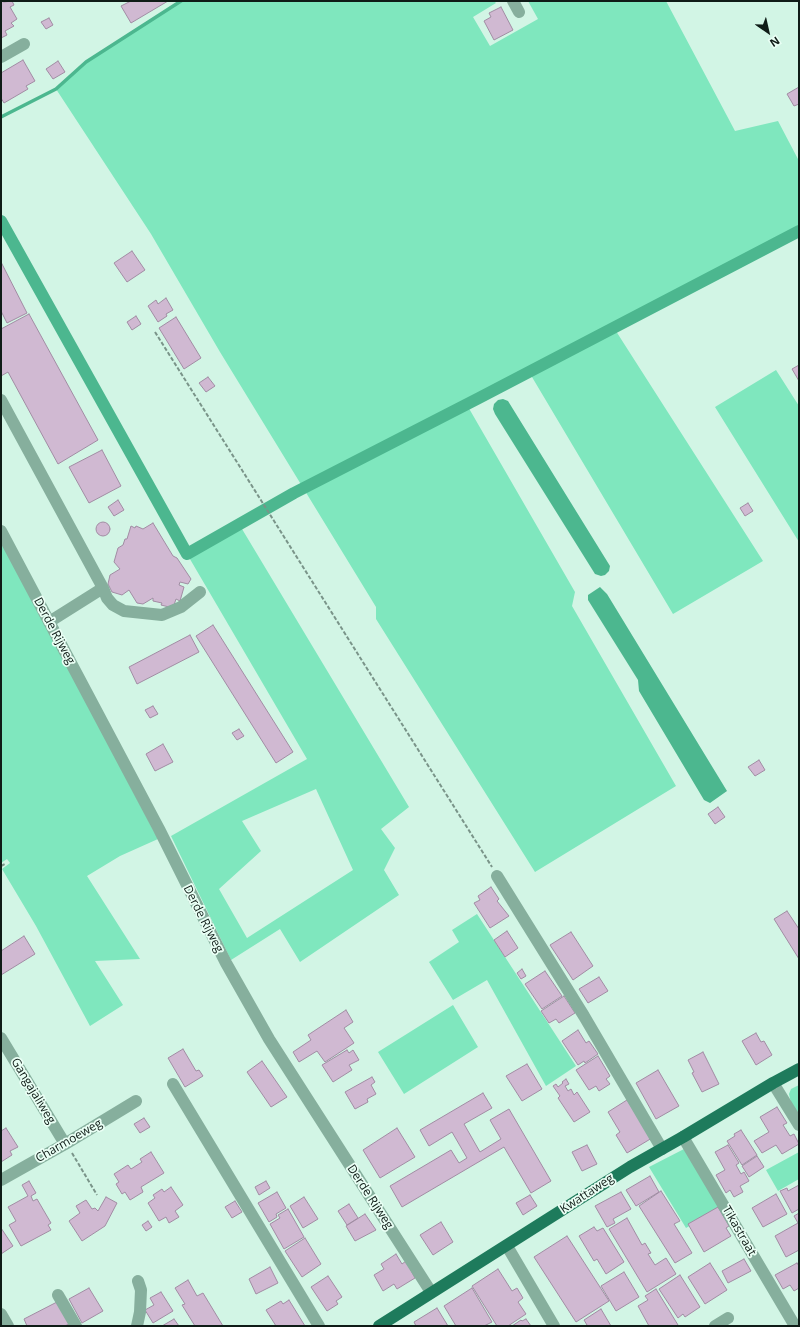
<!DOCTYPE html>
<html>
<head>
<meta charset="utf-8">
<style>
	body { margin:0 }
	#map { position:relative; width:800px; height:1327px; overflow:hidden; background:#d2f5e5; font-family:"Open Sans",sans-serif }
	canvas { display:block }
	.frame { position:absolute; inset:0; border:2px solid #0f1c17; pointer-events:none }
	.north { position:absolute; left:748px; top:12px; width:40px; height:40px; -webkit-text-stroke:3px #eafff5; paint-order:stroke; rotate:146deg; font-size:11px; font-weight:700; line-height:16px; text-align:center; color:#0f1c17 }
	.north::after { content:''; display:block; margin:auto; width:14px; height:18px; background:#0f1c17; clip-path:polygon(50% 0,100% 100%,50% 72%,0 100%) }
</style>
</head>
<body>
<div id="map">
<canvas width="800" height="1327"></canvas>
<div class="frame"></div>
<div class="north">N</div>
</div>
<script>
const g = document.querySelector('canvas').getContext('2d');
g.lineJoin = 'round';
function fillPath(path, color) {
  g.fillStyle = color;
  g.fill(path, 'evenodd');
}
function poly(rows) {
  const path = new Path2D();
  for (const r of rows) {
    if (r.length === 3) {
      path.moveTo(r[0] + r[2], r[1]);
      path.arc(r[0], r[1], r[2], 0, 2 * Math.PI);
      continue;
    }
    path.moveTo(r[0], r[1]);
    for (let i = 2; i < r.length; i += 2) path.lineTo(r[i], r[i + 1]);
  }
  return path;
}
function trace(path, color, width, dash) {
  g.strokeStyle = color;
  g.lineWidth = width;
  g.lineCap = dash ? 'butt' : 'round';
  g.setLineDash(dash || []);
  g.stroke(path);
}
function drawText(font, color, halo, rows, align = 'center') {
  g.font = font + ' "Open Sans",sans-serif';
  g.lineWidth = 3.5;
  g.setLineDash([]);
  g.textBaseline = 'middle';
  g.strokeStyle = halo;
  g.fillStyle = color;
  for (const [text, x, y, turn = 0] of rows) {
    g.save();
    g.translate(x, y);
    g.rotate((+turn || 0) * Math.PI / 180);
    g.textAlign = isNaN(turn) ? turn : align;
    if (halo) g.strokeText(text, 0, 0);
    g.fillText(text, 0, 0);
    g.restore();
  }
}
fillPath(poly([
	[181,1,494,1,496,3,473,17,490,46,538,19,528,1,666,1,735,131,778,121,799,161,799,231,614,328,763,561,673,614,529,372,467,405,575,592,572,606,676,786,535,872,376,619,376,607,220,352,151,234,56,89,86,62],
	[776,370,799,406,799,542,715,407],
	[239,524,409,807,381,829,395,848,384,870,399,895,300,962,280,929,231,960,171,836,307,759,187,554],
	[316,789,353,870,247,938,219,889,261,851,242,821],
	[1,540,158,839,120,856,87,876,140,959,95,961,123,1005,90,1026,36,926,2,869,10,863,7,859,1,863],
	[477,914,576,1066,546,1086,487,980,453,1000,429,962,459,942,452,930],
	[453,1005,478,1047,404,1094,378,1052],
	[799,1085,799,1117,791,1103,789,1094,791,1089],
	[684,1149,721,1208,686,1228,649,1167],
	[799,1152,799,1179,778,1191,766,1170]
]), '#7fe7be');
fillPath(poly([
	[503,399,508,401,610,566,609,571,605,575,601,576,595,574,495,414,493,409,494,404,498,400],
	[600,587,607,594,727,791,710,803,704,800,639,691,638,680,588,600,588,595]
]), '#4cb78f');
trace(poly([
	[1,117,56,89,86,62,181,1]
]), '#4cb78f', 3.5);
trace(poly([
	[1,221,187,554,294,493,479,398,799,231]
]), '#4cb78f', 12);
const building = poly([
	[1,1,4,2,12,1,14,5,10,7,17,19,11,23,14,26,5,31,7,35,1,38,1,1],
	[131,1,168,1,131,23,121,6,131,1],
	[501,7,513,30,494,40,484,21,491,17,489,13,501,7],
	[49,18,53,25,46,29,41,22,49,18],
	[23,60,35,81,26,86,28,89,4,103,1,98,1,73,23,60],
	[58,61,65,72,53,79,46,69,58,61],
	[799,87,799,104,794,106,787,94,799,87],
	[132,251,145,270,127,282,114,263,132,251],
	[1,262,27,313,7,323,1,311,1,262],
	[166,298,173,310,166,314,167,316,158,322,148,306,156,300,158,304,166,298],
	[29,314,98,440,58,464,8,372,1,376,1,329,29,314],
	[136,316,141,324,132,330,127,322,136,316],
	[176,317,201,358,184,369,159,328,176,317],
	[799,365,799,381,792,369,799,365],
	[208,377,215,386,206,392,199,383,208,377],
	[102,450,121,486,89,503,69,467,102,450],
	[118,500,124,510,114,516,108,507,118,500],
	[748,503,753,511,745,516,740,508,748,503],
	[103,529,7],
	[153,523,173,556,177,558,191,579,188,584,180,582,179,585,184,587,180,601,176,599,173,608,161,605,162,603,153,601,153,598,143,604,137,603,129,590,122,595,112,592,108,584,110,575,120,569,114,562,118,548,123,545,125,539,127,539,131,526,135,528,136,526,143,529,153,523],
	[213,625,293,752,276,763,196,636,213,625],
	[190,635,199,652,137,684,129,667,190,635],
	[153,706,158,714,150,718,145,710,153,706],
	[239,729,244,736,237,740,232,733,239,729],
	[163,744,173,762,155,771,146,754,163,744],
	[759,760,765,770,755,776,748,767,759,760],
	[718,807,725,817,715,824,708,814,718,807],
	[491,887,499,899,497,901,509,916,490,928,474,903,480,900,478,896,491,887],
	[787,911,799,929,799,959,774,919,787,911],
	[507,931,518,948,505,957,494,940,507,931],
	[571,932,593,966,573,980,550,945,571,932],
	[24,936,35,954,1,975,1,951,24,936],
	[522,969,526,976,521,979,517,973,522,969],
	[545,971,562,996,542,1009,525,984,545,971],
	[599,977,608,991,588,1003,579,989,599,977],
	[564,996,575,1013,559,1023,556,1019,549,1023,541,1011,564,996],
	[346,1010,353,1022,344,1028,354,1043,325,1062,317,1051,299,1062,293,1052,311,1040,308,1035,346,1010],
	[578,1030,586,1043,589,1041,598,1054,585,1063,584,1061,578,1065,562,1041,578,1030],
	[756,1033,761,1042,764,1041,772,1055,756,1065,742,1041,756,1033],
	[183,1049,196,1071,199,1070,203,1076,185,1087,168,1058,183,1049],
	[347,1050,349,1053,353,1050,359,1060,349,1065,352,1070,333,1082,322,1065,347,1050],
	[703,1052,719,1084,702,1092,692,1073,694,1072,688,1060,703,1052],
	[598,1056,610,1076,606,1079,610,1084,599,1091,596,1086,589,1090,576,1070,598,1056],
	[262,1061,287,1097,271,1107,247,1072,262,1061],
	[527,1064,542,1089,522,1101,506,1076,527,1064],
	[658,1070,679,1106,656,1119,636,1083,658,1070],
	[372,1077,375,1082,371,1085,376,1094,367,1099,368,1102,355,1109,345,1092,372,1077],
	[566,1079,569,1084,565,1086,568,1091,571,1089,574,1095,577,1092,590,1112,574,1122,558,1098,560,1096,553,1086,556,1084,558,1087,563,1083,562,1082,566,1079],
	[483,1093,492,1108,464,1124,480,1152,501,1139,490,1120,509,1109,551,1181,531,1193,504,1147,402,1207,390,1186,451,1150,459,1163,467,1158,452,1132,429,1146,420,1130,483,1093],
	[627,1100,652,1138,627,1153,616,1135,620,1132,608,1112,627,1100],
	[777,1107,787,1123,783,1125,790,1136,794,1134,799,1144,782,1154,776,1145,762,1153,754,1141,769,1132,760,1117,777,1107],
	[144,1118,150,1127,140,1133,134,1124,144,1118],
	[6,1128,18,1147,10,1151,12,1155,1,1162,1,1131,6,1128],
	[397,1128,415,1157,380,1178,363,1150,397,1128],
	[741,1130,757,1155,742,1165,727,1141,735,1136,734,1134,741,1130],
	[587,1145,597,1164,582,1171,572,1152,587,1145],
	[728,1145,739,1163,736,1165,741,1174,744,1172,749,1181,740,1186,743,1192,734,1197,730,1190,726,1193,716,1175,725,1170,715,1152,728,1145],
	[151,1152,164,1173,141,1187,143,1192,130,1200,125,1192,122,1194,116,1184,119,1182,114,1174,128,1165,131,1169,142,1162,140,1159,151,1152],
	[757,1156,764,1167,749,1177,742,1166,757,1156],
	[650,1176,659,1192,636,1206,626,1190,650,1176],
	[29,1181,36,1193,31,1196,33,1201,37,1199,51,1223,48,1225,51,1230,21,1246,9,1225,16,1221,8,1207,28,1196,22,1185,29,1181],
	[266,1181,270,1188,259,1195,255,1187,266,1181],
	[799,1185,799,1209,792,1213,780,1191,787,1188,788,1191,799,1185],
	[171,1187,183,1205,175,1211,179,1217,169,1223,166,1217,159,1221,148,1203,155,1198,153,1195,162,1189,164,1192,171,1187],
	[661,1191,680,1221,674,1224,692,1253,675,1263,639,1206,661,1191],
	[277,1192,286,1208,276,1214,277,1217,269,1222,258,1203,277,1192],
	[621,1192,631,1209,613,1219,615,1223,607,1227,595,1206,621,1192],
	[776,1194,787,1214,763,1227,752,1208,776,1194],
	[530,1195,537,1206,523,1215,516,1203,530,1195],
	[106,1197,117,1203,105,1226,82,1241,69,1221,80,1213,76,1206,86,1200,92,1209,95,1208,98,1211,106,1197],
	[304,1197,318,1219,303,1228,290,1206,304,1197],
	[235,1201,242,1212,232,1218,225,1207,235,1201],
	[349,1204,358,1218,347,1225,338,1211,349,1204],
	[718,1207,729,1226,726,1228,731,1236,704,1252,688,1224,718,1207],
	[288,1209,304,1237,284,1249,270,1224,280,1218,278,1215,288,1209],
	[799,1213,799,1250,786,1257,775,1236,798,1223,794,1216,799,1213],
	[365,1214,376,1230,355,1241,346,1226,365,1214],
	[627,1218,642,1245,645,1243,651,1253,648,1254,655,1265,666,1258,676,1274,647,1292,609,1229,627,1218],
	[148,1221,152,1227,146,1231,142,1225,148,1221],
	[441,1222,453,1242,433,1255,420,1235,441,1222],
	[594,1227,597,1231,603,1228,624,1262,606,1274,597,1259,594,1261,579,1236,594,1227],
	[1,1228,13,1246,1,1254,1,1228],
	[567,1236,609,1301,576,1322,534,1257,567,1236],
	[305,1238,321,1264,302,1277,285,1251,305,1238],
	[396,1254,402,1264,406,1261,415,1278,397,1289,394,1284,383,1291,374,1275,384,1269,381,1264,396,1254],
	[744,1259,751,1271,728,1283,722,1271,744,1259],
	[710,1263,727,1290,705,1304,688,1277,710,1263],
	[797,1263,799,1266,799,1288,794,1291,790,1285,783,1289,775,1275,797,1263],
	[270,1267,278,1283,256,1294,249,1279,270,1267],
	[498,1269,512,1291,517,1288,523,1298,518,1302,526,1314,508,1326,497,1326,472,1286,498,1269],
	[624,1272,639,1297,616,1311,601,1286,624,1272],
	[680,1275,700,1307,685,1317,683,1314,678,1318,659,1289,680,1275],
	[328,1276,342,1297,336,1301,338,1304,327,1311,311,1287,328,1276],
	[188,1280,197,1296,203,1293,223,1326,195,1326,182,1305,185,1304,175,1288,188,1280],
	[89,1288,103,1311,82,1323,69,1299,89,1288],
	[472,1288,492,1322,484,1326,456,1326,444,1306,472,1288],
	[656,1289,678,1325,677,1326,649,1326,638,1306,648,1300,645,1296,656,1289],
	[161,1292,173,1311,153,1323,145,1310,154,1305,150,1298,161,1292],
	[289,1300,305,1326,276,1326,266,1310,281,1301,283,1304,289,1300],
	[57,1302,69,1324,65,1326,27,1326,24,1319,57,1302],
	[437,1308,448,1326,416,1326,414,1322,437,1308],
	[601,1309,611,1326,585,1326,587,1325,584,1320,601,1309],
	[174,1319,179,1326,162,1326,174,1319],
	[526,1319,531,1326,512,1326,521,1320,522,1321,526,1319]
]);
fillPath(building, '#d0b9d2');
trace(building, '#a18ca3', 1);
trace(poly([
	[155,332,492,867],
	[1,866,5,864],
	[72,1153,97,1195]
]), '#7a9489', 2, [4, 2]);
trace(poly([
	[513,1,519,12],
	[1,57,24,44],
	[1,400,103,588,49,622],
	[1,531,159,829,226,963,269,1039,431,1292],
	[103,588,107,598,113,605,124,611,162,615,181,607,200,592],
	[497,876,584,1016,662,1149],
	[1,1038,65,1144],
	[773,1083,799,1125],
	[173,1084,319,1326],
	[683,1137,795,1326],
	[1,1180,65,1144,136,1101],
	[507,1246,554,1326],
	[58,1295,76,1326],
	[1,1314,8,1326],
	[137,1326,140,1312,141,1290,138,1281],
	[715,1326,728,1318]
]), '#86af9d', 12);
trace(poly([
	[379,1326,630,1167,683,1137,773,1083,799,1069]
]), '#1e7b5c', 12);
drawText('12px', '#0f1c17', '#eafff5', [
	["Derde Rijweg",54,631,62],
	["Derde Rijweg",203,919,63],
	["Gangajaliweg",33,1091,59],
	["Charmoeweg",69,1141,-30],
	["Kwattaweg",587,1194,-33],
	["Derde Rijweg",370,1197,57],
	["Tikastraat",739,1231,60]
]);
</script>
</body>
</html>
